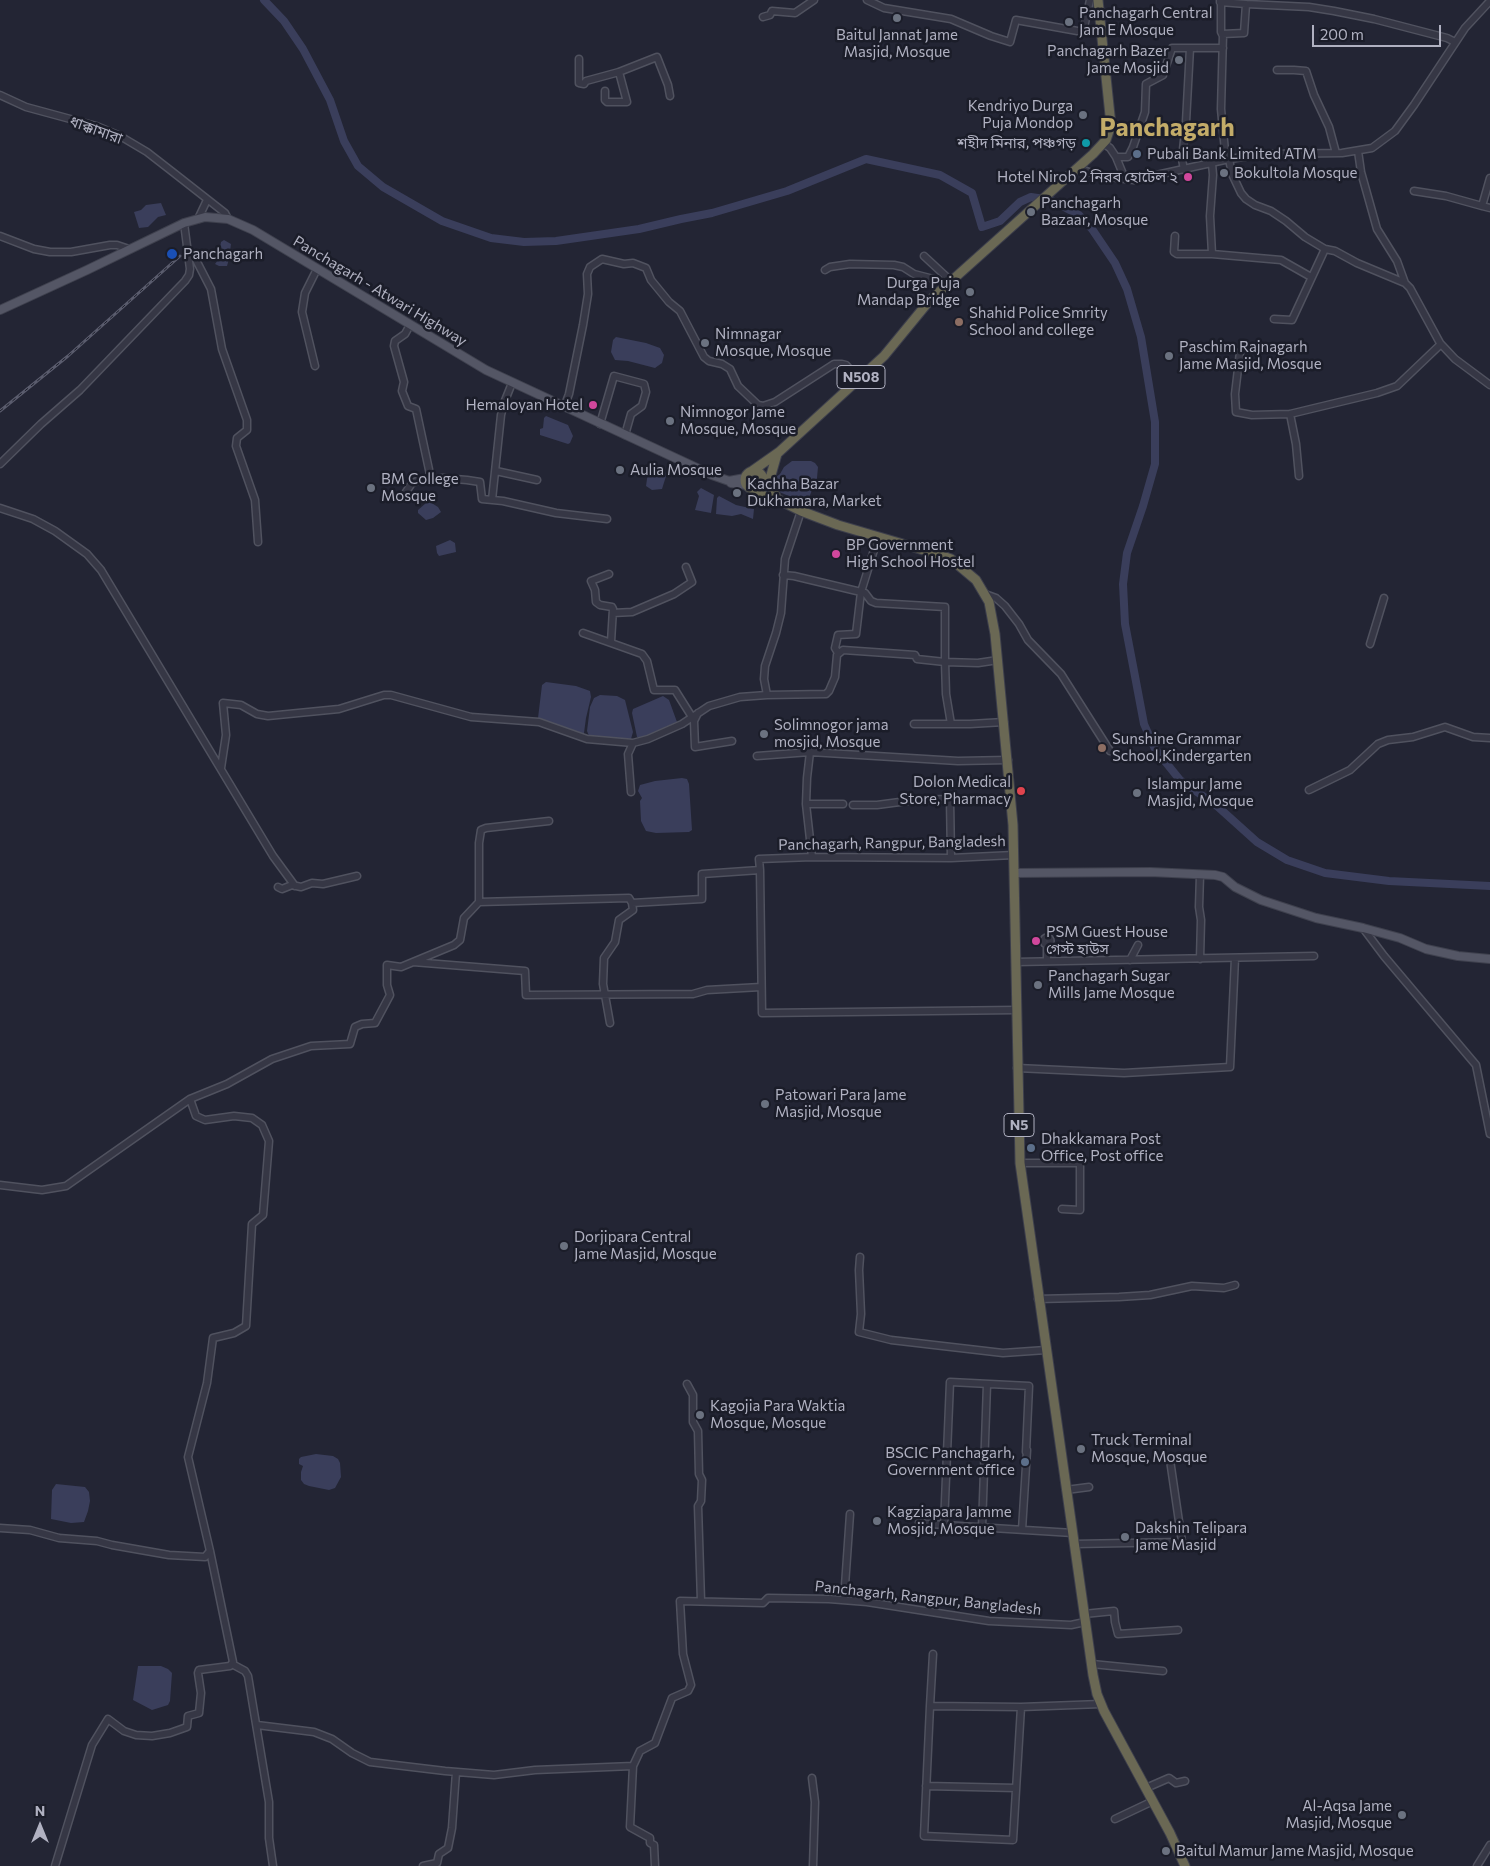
<!DOCTYPE html>
<html>
<head>
<meta charset="utf-8">
<style>
	body { margin:0 }
	#map { position:relative; width:1490px; height:1866px; overflow:hidden; background:#232534; font-family:Commissioner,sans-serif }
	canvas { display:block }
	.north { position:absolute; left:15px; top:1801px; width:50px; height:50px; -webkit-text-stroke:4px #1b1d29; paint-order:stroke; rotate:0deg; font-size:14px; font-weight:700; line-height:20px; text-align:center; color:#b0b1c1 }
	.north::after { content:''; display:block; margin:auto; width:18px; height:22px; background:#b0b1c1; clip-path:polygon(50% 0,100% 100%,50% 72%,0 100%) }
	.scale { position:absolute; left:1312px; top:25px; width:129px; height:22px; box-sizing:border-box; border:2px solid #b0b1c1; border-top:0; padding-left:6px; font-size:15px; line-height:18px; white-space:nowrap; color:#b0b1c1; -webkit-text-stroke:4px #1b1d29; paint-order:stroke }
</style>
</head>
<body>
<div id="map">
<canvas width="1490" height="1866"></canvas>
<div class="north">N</div>
<div class="scale">200 m</div>
</div>
<script>
const g = document.querySelector('canvas').getContext('2d');
g.lineJoin = 'round';
function fillPath(path, color) {
  g.fillStyle = color;
  g.fill(path, 'evenodd');
}
function poly(rows) {
  const path = new Path2D();
  for (const r of rows) {
    if (r.length === 3) {
      path.moveTo(r[0] + r[2], r[1]);
      path.arc(r[0], r[1], r[2], 0, 2 * Math.PI);
      continue;
    }
    path.moveTo(r[0], r[1]);
    for (let i = 2; i < r.length; i += 2) path.lineTo(r[i], r[i + 1]);
  }
  return path;
}
function trace(path, color, width, dash) {
  g.strokeStyle = color;
  g.lineWidth = width;
  g.lineCap = dash ? 'butt' : 'round';
  g.setLineDash(dash || []);
  g.stroke(path);
}
function drawText(font, color, halo, rows, align = 'center') {
  g.font = font + ' Commissioner,"Noto Sans Bengali",sans-serif';
  g.lineWidth = 5;
  g.setLineDash([]);
  g.textBaseline = 'middle';
  g.strokeStyle = halo;
  g.fillStyle = color;
  for (const [text, x, y, turn = 0] of rows) {
    g.save();
    g.translate(x, y);
    g.rotate((+turn || 0) * Math.PI / 180);
    g.textAlign = isNaN(turn) ? turn : align;
    if (halo) g.strokeText(text, 0, 0);
    g.fillText(text, 0, 0);
    g.restore();
  }
}
fillPath(poly([
	[161,203,166,215,158,217,148,227,139,228,134,212,141,210,146,205],
	[224,240,231,244,229,259,227,266,219,266,215,264,218,260,221,242],
	[616,337,646,343,660,348,664,355,662,363,655,368,628,361,615,360,611,352,613,340],
	[546,416,568,425,573,436,570,443,568,444,540,435,540,429,543,428,544,418],
	[792,461,811,461,815,463,818,467,817,478,808,500,805,503,777,491,772,480,780,474,784,467],
	[651,468,667,473,662,489,652,490,646,486,648,472],
	[701,488,714,495,711,513,695,510,699,496,697,492],
	[719,496,736,505,754,509,753,519,741,514,732,516,716,514,717,498],
	[430,502,438,507,441,512,433,518,426,520,418,513,418,510,426,503],
	[450,540,455,543,456,552,439,556,437,553,436,546],
	[546,682,576,686,590,691,591,697,586,718,584,733,581,734,564,729,538,718,542,685],
	[600,695,617,696,625,700,633,732,631,739,589,736,587,731,590,707,594,698],
	[663,696,669,700,677,722,642,738,637,737,632,713,633,709],
	[682,778,687,779,689,784,692,830,689,832,656,833,646,831,641,821,640,801,642,798,638,791,640,785,655,781],
	[316,1454,333,1456,338,1459,340,1463,341,1477,335,1488,329,1490,309,1486,304,1484,301,1480,301,1472,303,1466,299,1464,299,1459,301,1457],
	[56,1484,85,1487,89,1492,90,1501,88,1511,84,1522,71,1523,51,1519,52,1490],
	[138,1666,161,1666,168,1669,172,1673,170,1701,168,1705,152,1710,133,1700]
]), '#3a3e5b');
trace(poly([
	[264,0,284,21,303,49,330,100,344,141,358,166,383,187,442,221,491,238,524,242,556,241,639,229,681,219,712,213,787,191,866,159,940,175,972,193,982,227,1000,221,1020,202,1031,197,1051,200,1079,215,1092,229,1115,263,1127,289,1141,337,1155,422,1155,464,1143,506,1127,553,1123,584,1125,624,1134,671,1144,724,1155,749,1180,780,1217,806,1257,842,1287,860,1325,873,1389,881,1490,886]
]), '#3a3e5b', 8);
const minor = poly([
	[867,0,884,8,951,19,991,36,1010,42,1016,20,1083,32,1090,0],
	[1220,0,1221,3,1221,32,1223,35,1221,109,1225,151,1229,159,1232,174,1241,193,1246,199,1255,205,1271,211,1286,221,1305,237,1325,249,1292,320,1274,319],
	[1220,2,1246,4,1244,33,1222,34],
	[1246,4,1309,7,1334,11,1374,19,1447,38,1455,42],
	[763,17,770,15,772,11,795,13,814,0],
	[579,59,579,83,584,84,586,81,619,72,627,102,607,102,605,100,605,91],
	[1277,70,1294,70,1306,71,1314,95,1329,127,1336,153],
	[619,72,657,57,668,85,670,96],
	[0,95,26,107,96,126,120,136,147,152,174,173,225,213,228,219],
	[1103,143,1110,148,1116,157,1125,179,1134,180,1229,159,1265,154,1342,153,1372,148,1395,131,1414,105,1465,28,1490,1],
	[1358,151,1361,172,1377,229,1397,261,1405,283],
	[1116,157,1128,157,1133,147,1145,112,1146,84,1163,75,1172,48,1190,48],
	[1212,163,1213,175,1210,216,1212,254,1281,260,1311,277],
	[1078,168,1097,175,1125,179],
	[1184,170,1182,159,1186,122,1190,48,1223,48],
	[1490,178,1482,206,1490,208],
	[1414,191,1446,196,1482,206],
	[198,219,207,200],
	[0,236,34,249,50,252,71,252,110,245,117,245,129,249],
	[1175,236,1174,252,1177,254,1212,254],
	[1325,249,1335,251,1357,263,1405,283,1410,288,1440,343,1455,359,1490,385],
	[188,252,194,256,211,289,222,349,247,420,247,430,237,438,236,446,255,500,258,542],
	[924,256,951,281],
	[825,270,830,267,850,264,894,265,903,267,914,274,949,283],
	[410,325,405,334,395,341,394,346,404,382,402,391,408,406,416,409,431,479],
	[1240,352,1235,394,1236,412,1252,415,1290,414,1377,393,1397,386,1441,344],
	[315,366,302,312,305,293,317,269],
	[564,407,569,394,583,325,588,294,587,274,590,267,602,259,624,264,633,263,646,268,651,280,669,302,680,311,704,357,709,361,722,364,730,369,738,386,758,405,763,406,775,402,834,364,842,364,846,365,859,379],
	[1290,414,1296,444,1299,476],
	[600,424,614,376,644,384,646,392,642,406,631,414,625,435],
	[0,464,41,424,80,390,185,281,189,275,190,269,184,223],
	[496,471,537,480],
	[406,492,412,483,420,480,443,478,467,480,480,482,482,499,503,501,556,513,607,519],
	[492,500,501,415,504,403,512,383],
	[0,508,33,519,55,531,87,554,101,570,273,856,295,886],
	[878,537,861,592,865,593,871,601,876,603,945,607,945,662,978,663,998,660],
	[609,574,591,581,595,590,596,602,600,605,612,607,613,609,611,642],
	[783,575,794,576,861,592,856,634,838,635,835,648,838,653],
	[985,594,996,598,1005,606,1019,624,1028,640,1061,674,1110,751],
	[613,613,632,612,674,594,692,582,686,567],
	[583,633,642,654,647,661,654,690,675,690,692,717],
	[1370,644,1384,598],
	[767,695,826,694,829,691,835,677,837,655,843,650,915,655,917,659,945,662,946,694,951,724],
	[698,713,694,721,695,747,732,741],
	[914,724,970,724,1004,722],
	[757,756,810,752],
	[221,768,226,735,223,703,241,705,257,714,268,716,339,709,384,695,391,695,471,717,539,722,587,739,633,743,648,739,682,724,709,706,740,697,767,695,764,679,765,666,776,633,781,613,785,559,801,511],
	[1309,790,1350,770,1378,744,1388,740,1413,737,1445,727,1473,737,1490,738],
	[631,792,628,754,633,743],
	[806,804,843,804],
	[853,805,877,805,915,800,950,799,951,858],
	[549,821,486,828,481,830,479,843,479,902,629,898,632,903,702,899,702,874,760,870,759,859,812,857,951,858,1014,855],
	[812,857,806,804,807,778,810,752,958,761,1008,760],
	[760,870,762,1013,1017,1010],
	[278,887,282,889,292,885,301,887,312,883,323,884,357,876],
	[1363,928,1384,956,1476,1065,1490,1134],
	[1047,941,3.5],
	[1200,959,1201,920,1199,907,1200,875],
	[1130,960,1138,945],
	[1047,961,1047,945],
	[413,962,525,971,526,995,693,994,707,990,761,987],
	[1016,962,1314,956],
	[610,1023,603,984,604,958,615,942,619,920,633,910,632,903],
	[1017,1068,1124,1073,1230,1067,1235,958],
	[1020,1163,1080,1163,1080,1210,1062,1209],
	[0,1185,42,1190,66,1186,190,1099,227,1084,272,1059,311,1046,350,1044,355,1027,362,1024,375,1023,390,995,387,985,387,965,401,967,454,945,460,940,464,918,479,902],
	[860,1257,859,1270,861,1314,859,1332,891,1340,1003,1353,1046,1350],
	[1038,1299,1119,1297,1150,1295,1192,1286,1224,1288,1235,1285],
	[687,1384,693,1395,693,1422,698,1431,699,1474,702,1480,701,1501,698,1506,701,1601],
	[1026,1452,1029,1386,950,1382,944,1525,1073,1533],
	[1066,1490,1089,1487],
	[919,1523,944,1525],
	[0,1528,30,1530,59,1538,97,1541,112,1545,169,1555,205,1557,210,1551],
	[982,1528,987,1384],
	[1022,1530,1027,1450],
	[1074,1544,1182,1542,1170,1460],
	[844,1600,850,1514],
	[1084,1614,1114,1611,1115,1622,1118,1634,1178,1630],
	[232,1664,245,1671,248,1676,269,1802,269,1838,273,1866],
	[1092,1664,1163,1671],
	[930,1706,933,1654],
	[1021,1707,1013,1840,924,1836,930,1706,1021,1707,1101,1704],
	[257,1725,314,1732,332,1739,352,1753,370,1762,445,1771,494,1775,535,1770,633,1766,640,1751,655,1743,672,1698,688,1691,691,1685,683,1654,680,1601,763,1603,768,1598,829,1599,867,1602,989,1621,1071,1625,1085,1622],
	[633,1766,630,1827,650,1838,650,1843,654,1845,655,1866],
	[812,1778,815,1802,813,1866],
	[926,1786,1016,1788],
	[1146,1788,1169,1778,1176,1783,1185,1781],
	[1115,1819,1153,1801],
	[55,1866,92,1745,108,1719,124,1731,136,1735,152,1736,170,1733,187,1727,188,1716,199,1713,201,1693,198,1673,199,1670,230,1666,233,1662,210,1551,188,1457,207,1383,213,1338,234,1333,246,1326,252,1224,263,1215,269,1141,262,1125,252,1118,234,1116,205,1120,196,1116,190,1099],
	[423,1866,437,1863,439,1854,448,1848,452,1828,456,1772],
	[1477,1866,1490,1845]
]);
const major = poly([
	[0,310,87,270,184,223,205,217,228,219,253,230,486,370,712,475,729,481,745,478],
	[731,483,746,485],
	[1014,873,1150,872,1215,875,1223,877,1235,887,1261,900,1316,918,1363,928,1400,938,1426,949,1458,956,1490,959]
]);
const highway = poly([
	[754,480,9],
	[752,471,779,452,884,356,930,300,1093,154,1106,140,1111,125,1098,0],
	[756,489,765,497,777,499,801,511,838,525,937,554,951,559,976,580,989,602,995,634,1013,825,1020,1163,1093,1675,1097,1694,1104,1711,1170,1833,1185,1866],
	[777,499,771,485,771,475,777,454]
]);
trace(minor, '#50525f', 9);
trace(major, '#3f414e', 10);
trace(highway, '#3d3f4c', 11);
trace(minor, '#363745', 6);
trace(major, '#545665', 8);
trace(highway, '#6a6854', 9);
const rail = poly([
	[0,411,68,356,180,256]
]);
trace(rail, '#5a5c6d', 3);
trace(rail, '#1b1d29', 1, [4]);
for (const [x, y, r, color] of [
	[897,18,5,"#6b7280"],
	[1069,22,5,"#6b7280"],
	[1179,60,5,"#6b7280"],
	[1083,115,5,"#6b7280"],
	[1086,143,5,"#0f9aa8"],
	[1137,154,5,"#5c6f8a"],
	[1224,173,5,"#6b7280"],
	[1188,177,5,"#d1479c"],
	[1031,212,5,"#6b7280"],
	[172,254,6,"#1a4fb4"],
	[970,292,5,"#6b7280"],
	[959,322,5,"#8d6e63"],
	[705,343,5,"#6b7280"],
	[1169,356,5,"#6b7280"],
	[593,405,5,"#d1479c"],
	[670,421,5,"#6b7280"],
	[620,470,5,"#6b7280"],
	[371,488,5,"#6b7280"],
	[737,493,5,"#6b7280"],
	[836,554,5,"#d1479c"],
	[764,734,5,"#6b7280"],
	[1102,748,5,"#8d6e63"],
	[1021,791,5,"#e0444e"],
	[1137,793,5,"#6b7280"],
	[1036,941,5,"#d1479c"],
	[1038,985,5,"#6b7280"],
	[765,1104,5,"#6b7280"],
	[1031,1148,5,"#5c6f8a"],
	[564,1246,5,"#6b7280"],
	[700,1415,5,"#6b7280"],
	[1081,1449,5,"#6b7280"],
	[1025,1462,5,"#5c6f8a"],
	[877,1521,5,"#6b7280"],
	[1125,1537,5,"#6b7280"],
	[1402,1815,5,"#6b7280"],
	[1166,1851,5,"#6b7280"]
]) {
  const dot = new Path2D();
  dot.arc(x, y, r, 0, 2 * Math.PI);
  g.fillStyle = color;
  g.fill(dot);
  trace(dot, '#1b1d29', 2);
}
for (const [x, y, w] of [
	[861,377,48],
	[1019,1125,30]
]) {
  const box = new Path2D();
  box.roundRect(x - w / 2, y - 11.5, w, 23, 4);
  g.fillStyle = '#1b1d29';
  g.fill(box);
  trace(box, '#b0b1c1', 1);
}
drawText('bold 14px', '#b0b1c1', null, [
	["N508",861,377],
	["N5",1019,1125]
]);
drawText('15px', '#b0b1c1', '#1b1d29', [
	["Panchagarh Central",1079,13],
	["Jam E Mosque",1079,30],
	["Baitul Jannat Jame",897,35,"center"],
	["Masjid, Mosque",897,52,"center"],
	["Panchagarh Bazer",1169,51,"right"],
	["Jame Mosjid",1169,68,"right"],
	["Kendriyo Durga",1073,106,"right"],
	["Puja Mondop",1073,123,"right"],
	["শহীদ মিনার, পঞ্চগড়",1076,143,"right"],
	["Pubali Bank Limited ATM",1147,154],
	["Bokultola Mosque",1234,173],
	["Hotel Nirob 2 নিরব হোটেল ২",1178,177,"right"],
	["Panchagarh",1041,203],
	["Bazaar, Mosque",1041,220],
	["Panchagarh",183,254],
	["Durga Puja",960,283,"right"],
	["Mandap Bridge",960,300,"right"],
	["Shahid Police Smrity",969,313],
	["School and college",969,330],
	["Nimnagar",715,334],
	["Mosque, Mosque",715,351],
	["Paschim Rajnagarh",1179,347],
	["Jame Masjid, Mosque",1179,364],
	["Hemaloyan Hotel",583,405,"right"],
	["Nimnogor Jame",680,412],
	["Mosque, Mosque",680,429],
	["Aulia Mosque",630,470],
	["BM College",381,479],
	["Mosque",381,496],
	["Kachha Bazar",747,484],
	["Dukhamara, Market",747,501],
	["BP Government",846,545],
	["High School Hostel",846,562],
	["Solimnogor jama",774,725],
	["mosjid, Mosque",774,742],
	["Sunshine Grammar",1112,739],
	["School,Kindergarten",1112,756],
	["Dolon Medical",1011,782,"right"],
	["Store, Pharmacy",1011,799,"right"],
	["Islampur Jame",1147,784],
	["Masjid, Mosque",1147,801],
	["PSM Guest House",1046,932],
	["গেস্ট হাউস",1046,949],
	["Panchagarh Sugar",1048,976],
	["Mills Jame Mosque",1048,993],
	["Patowari Para Jame",775,1095],
	["Masjid, Mosque",775,1112],
	["Dhakkamara Post",1041,1139],
	["Office, Post office",1041,1156],
	["Dorjipara Central",574,1237],
	["Jame Masjid, Mosque",574,1254],
	["Kagojia Para Waktia",710,1406],
	["Mosque, Mosque",710,1423],
	["Truck Terminal",1091,1440],
	["Mosque, Mosque",1091,1457],
	["BSCIC Panchagarh,",1015,1453,"right"],
	["Government office",1015,1470,"right"],
	["Kagziapara Jamme",887,1512],
	["Mosjid, Mosque",887,1529],
	["Dakshin Telipara",1135,1528],
	["Jame Masjid",1135,1545],
	["Al-Aqsa Jame",1392,1806,"right"],
	["Masjid, Mosque",1392,1823,"right"],
	["Baitul Mamur Jame Masjid, Mosque",1176,1851]
], 'left');
drawText('15px', '#b0b1c1', '#1b1d29', [
	["ধাক্কামারা",96,130,20],
	["Panchagarh - Atwari Highway",380,291,31],
	["Panchagarh, Rangpur, Bangladesh",892,843,-1],
	["Panchagarh, Rangpur, Bangladesh",928,1598,6]
]);
drawText('bold 25px', '#c3ac69', '#1b1d29', [
	["Panchagarh",1167,128]
]);
</script>
</body>
</html>
